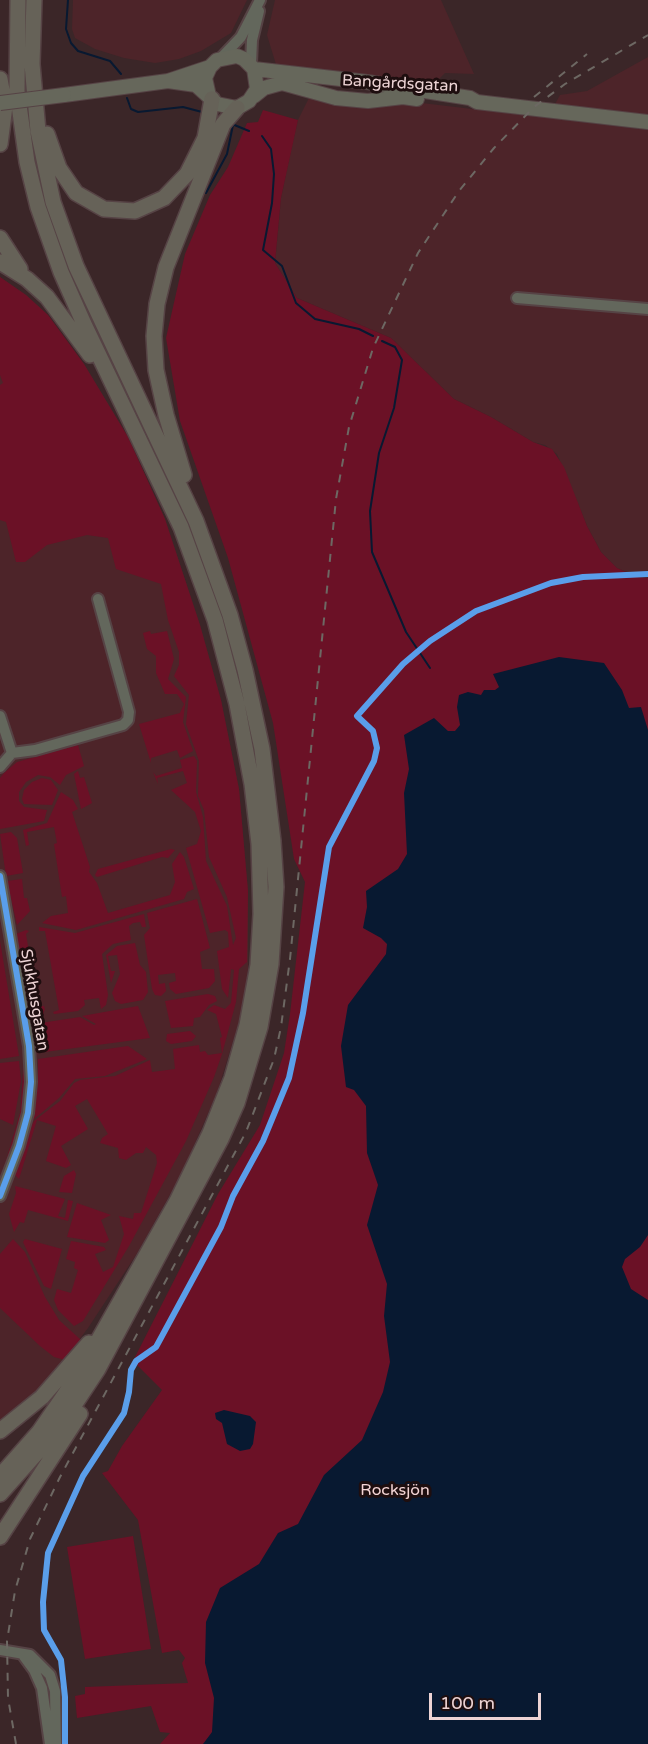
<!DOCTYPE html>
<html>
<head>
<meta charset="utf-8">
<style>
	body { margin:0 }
	#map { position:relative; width:648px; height:1744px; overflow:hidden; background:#3b2628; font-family:"Varela Round",sans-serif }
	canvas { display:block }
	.scale { position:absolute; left:429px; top:1693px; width:112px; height:27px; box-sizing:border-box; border:3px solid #ecd3d4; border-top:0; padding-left:8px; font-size:18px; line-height:21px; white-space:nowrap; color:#ecd3d4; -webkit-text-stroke:4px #1e0e0f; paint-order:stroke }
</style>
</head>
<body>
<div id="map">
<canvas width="648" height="1744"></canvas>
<div class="scale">100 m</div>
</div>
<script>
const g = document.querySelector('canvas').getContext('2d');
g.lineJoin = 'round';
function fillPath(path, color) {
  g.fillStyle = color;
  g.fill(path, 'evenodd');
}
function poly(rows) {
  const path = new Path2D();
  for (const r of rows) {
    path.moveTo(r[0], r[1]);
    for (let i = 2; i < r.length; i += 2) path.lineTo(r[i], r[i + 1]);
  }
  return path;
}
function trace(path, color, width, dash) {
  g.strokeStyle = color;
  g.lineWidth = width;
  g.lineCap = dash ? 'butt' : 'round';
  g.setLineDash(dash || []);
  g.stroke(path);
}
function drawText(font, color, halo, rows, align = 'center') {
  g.font = font + ' "Varela Round",sans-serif';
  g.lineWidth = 6;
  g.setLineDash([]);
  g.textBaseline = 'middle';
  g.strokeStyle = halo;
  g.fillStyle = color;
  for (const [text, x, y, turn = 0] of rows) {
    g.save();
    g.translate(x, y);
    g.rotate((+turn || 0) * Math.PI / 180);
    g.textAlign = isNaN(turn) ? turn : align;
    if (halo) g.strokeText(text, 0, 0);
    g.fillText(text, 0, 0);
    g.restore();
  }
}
fillPath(poly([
	[73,0,247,0,231,33,201,51,179,59,155,63,124,58,95,49,75,38,72,29],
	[275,0,441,0,474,74,445,73,426,92,278,71,267,35],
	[648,57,648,117,554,106,560,95,587,91],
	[313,90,648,130,648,578,637,577,617,568,601,552,587,526,557,454,545,445,533,442,491,417,454,399,391,338,297,298,275,263,281,198,292,145,298,120],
	[0,277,26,295,48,315,84,364,128,437,165,519,200,625,221,700,239,789,248,891,248,969,244,1006,217,1093,181,1175,138,1252,88,1328,48,1381,18,1409,0,1421]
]), '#4d2429');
fillPath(poly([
	[263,110,298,120,281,198,275,263,297,298,391,338,454,399,491,417,533,442,552,449,564,467,587,526,601,552,617,568,637,577,648,578,648,1744,160,1744,170,1733,160,1732,151,1706,77,1718,75,1696,85,1694,85,1687,188,1683,182,1663,185,1658,179,1650,162,1653,138,1520,102,1473,108,1471,122,1446,162,1390,133,1361,218,1194,260,1125,284,1053,290,1014,305,882,294,859,273,723,228,558,180,421,166,338,185,254,210,195,228,167,247,123,258,122],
	[0,277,26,295,48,315,84,364,128,437,165,519,200,625,221,700,239,789,248,891,247,962,239,969,236,1002,222,1054,214,1077,186,1141,129,1246,83,1321,74,1326,58,1310,54,1300,57,1289,71,1293,78,1270,74,1268,75,1262,66,1259,71,1241,104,1247,106,1250,95,1254,103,1272,113,1267,124,1234,119,1216,133,1219,134,1213,141,1213,157,1163,156,1155,146,1147,143,1153,136,1153,126,1160,119,1158,118,1148,100,1143,102,1138,108,1134,87,1099,75,1106,88,1129,61,1146,71,1165,66,1168,46,1161,56,1126,37,1120,19,1179,15,1175,32,1125,34,1121,60,1101,74,1083,80,1080,115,1076,150,1060,152,1072,175,1069,173,1049,199,1045,200,1052,205,1051,208,1055,222,1053,220,1038,222,1037,216,1014,207,1010,214,1005,225,1009,231,1003,234,970,231,969,228,998,222,989,217,951,229,947,228,932,225,930,210,933,186,848,197,844,201,831,195,812,171,790,187,783,183,771,157,778,158,784,153,772,156,776,182,768,180,760,194,756,197,761,196,792,203,817,206,861,227,906,233,945,236,938,227,897,209,857,204,810,198,796,199,761,186,724,189,695,174,676,179,665,179,652,168,620,161,584,116,569,108,538,87,535,47,545,25,562,16,562,6,522,0,520,0,385,3,383,0,375],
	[150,631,151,634,167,631,174,659,168,679,186,697,183,722,193,751,180,758,177,750,151,758,151,763,139,724,180,713,184,704,177,694,165,694,156,673,156,656,147,649,143,633],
	[78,745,84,766,66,775,60,785,50,777,38,775,26,782,19,792,19,801,24,807,47,810,44,821,0,829,0,778,4,773,17,762],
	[78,771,80,778,84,777,92,803,81,809,74,774],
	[42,778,51,780,58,790,52,805,24,804,22,799,24,790,32,782],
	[61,792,73,800,78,809,72,812,90,867,89,872,97,883,108,913,170,895,175,882,172,864,180,852,184,857,194,889,187,892,184,899,76,930,42,923,51,916,68,913,66,896,62,897,54,844,57,843,54,827,27,832,29,845,26,846,23,830,47,823],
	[11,832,17,838,23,873,6,876,0,834],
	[171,849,175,850,168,858,162,857,97,877,95,875,98,869],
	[22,879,24,898,27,898,30,911,17,925,7,881],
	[197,899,210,948,200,952,202,969,214,969,215,981,209,988,176,994,170,989,169,983,176,981,175,973,158,975,159,984,165,983,166,991,161,996,155,995,152,989,144,935,150,928,147,913],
	[144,914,146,927,142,927,140,922,133,923,129,926,131,940,113,944,102,954,108,995,106,1005,101,1009,99,998,84,1000,85,1005,78,1011,54,1014,53,1012,59,1010,45,931,39,931,39,927,75,933],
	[26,930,29,931,26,934,38,1006,44,1006,45,1009,43,1015,35,1018,31,1016,16,934],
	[0,941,19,1056,0,1059],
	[135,943,140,965,146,972,148,992,143,1000,121,1004,115,1001,112,993,120,974,117,955,108,956,111,971,115,971,111,983,106,955,117,946],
	[208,994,215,996,217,1001,209,1005,200,1017,194,1018,193,1026,171,1028,165,1001],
	[138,1006,150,1038,37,1053,34,1024,80,1017,94,1025,96,1024,82,1016],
	[190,1031,196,1036,192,1041,171,1044,166,1041,167,1034],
	[128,1046,147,1059,105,1076,75,1079,59,1098,33,1120,38,1082,38,1059],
	[19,1061,21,1081,13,1125,0,1119,0,1063],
	[24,1061,27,1062,27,1086,23,1117,0,1181,20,1113],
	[74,1170,76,1174,72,1193,59,1192,64,1176],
	[15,1186,65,1199,58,1216,65,1218,68,1200,73,1201,68,1221,28,1210,24,1223,20,1222,14,1232,9,1214,16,1193],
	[77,1203,111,1215,101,1220,109,1240,105,1243,67,1237],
	[13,1239,25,1252,45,1297,59,1320,81,1340,65,1360,54,1357,40,1346,0,1308,0,1254],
	[25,1239,62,1249,51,1289,44,1286,23,1242],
	[133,1536,151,1649,85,1659,67,1547]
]), '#6b1126');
fillPath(poly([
	[559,657,604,663,622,690,629,708,641,707,648,730,648,1235,640,1247,625,1259,622,1267,631,1289,648,1300,648,1744,203,1744,212,1732,214,1698,205,1663,206,1622,220,1588,259,1564,278,1533,298,1524,324,1475,362,1440,383,1392,390,1362,384,1316,387,1284,367,1225,378,1185,367,1153,366,1106,354,1090,346,1087,341,1046,348,1005,386,954,387,944,381,938,363,928,367,907,366,891,398,869,407,854,404,793,409,769,404,735,434,718,448,731,455,731,460,725,457,707,459,695,468,692,481,695,484,690,495,690,499,687,493,674],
	[224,1410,250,1416,256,1422,253,1444,250,1449,240,1451,227,1444,222,1423,216,1419,215,1413]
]), '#081931');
trace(poly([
	[68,0,66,29,71,43,78,51,110,61,121,74],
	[127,98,131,109,138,112,183,107,202,112],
	[232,124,249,131],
	[262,136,271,149,274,174,272,203,263,250,282,266,296,303,315,319,359,329,373,336],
	[206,193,227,154,233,125],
	[382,341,395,347,402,360,394,408,379,453,370,511,372,552,406,632,430,668]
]), '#081931', 2);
const minor = poly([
	[221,58,241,37,260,0],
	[251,64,252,40,259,11],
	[517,298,648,309],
	[0,716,12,753,0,767],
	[12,753,35,750,123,725,128,720,129,712,98,599],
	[0,876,29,1046,31,1082,28,1113,19,1146,0,1196],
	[0,1650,30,1655,50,1675,55,1691,56,1744],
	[23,1655,34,1670,42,1688,50,1744]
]);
const major = poly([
	[254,69,367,82,470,98,477,102,648,122],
	[168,81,196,85,217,104,237,108,249,101,257,89,254,69,244,59,237,56,217,60,210,67,205,78,209,96],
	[64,95,168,81,210,67],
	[254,96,264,88,282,83,336,98,368,101,403,97,417,99]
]);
const highway = poly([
	[0,79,5,106,0,144],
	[47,134,59,168,76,193,104,209,135,211,164,198,187,174,205,138,212,99],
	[0,238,20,269],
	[0,262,27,279,47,297,90,355],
	[184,475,166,415,156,370,154,336,157,304,166,267,223,124,237,108],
	[0,1431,42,1397,89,1343],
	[0,1476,39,1432,81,1371,177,1201,210,1133,232,1078,247,1025,258,965,261,914,259,844,252,784,237,704,215,620,181,527,84,324,61,272,38,207,27,162,17,91,18,0],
	[0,1494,59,1428,98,1369,221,1139,237,1103,260,1027,271,964,276,887,273,841,262,749,245,670,230,615,196,521,76,266,53,202,38,131,32,64,34,0],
	[0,1537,80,1414]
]);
trace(minor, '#564345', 14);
trace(major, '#564345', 16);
trace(highway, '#564345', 18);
trace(minor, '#63675c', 10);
trace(major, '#66675b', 14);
trace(highway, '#666258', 15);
trace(poly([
	[534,97,587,54],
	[16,1744,8,1698,7,1641,15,1591,30,1539,60,1477,246,1132,274,1059,281,1027,290,959,336,499,349,427,373,348,418,253,459,191,494,148,534,107,565,84,648,35]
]), '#6d6863', 2, [8, 8]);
const majorBridge = poly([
	[0,103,64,95]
]);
trace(majorBridge, '#564345', 16, []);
trace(majorBridge, '#66675b', 14);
trace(poly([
	[0,876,29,1046,31,1082,28,1113,19,1146,0,1196],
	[65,1744,65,1697,61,1660,44,1630,43,1602,48,1553,83,1476,124,1413,129,1392,131,1370,136,1361,156,1347,162,1336,221,1227,233,1196,263,1141,289,1078,303,1013,329,847,374,761,377,748,373,731,357,716,403,664,430,641,476,611,551,583,583,577,648,574]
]), '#5a9eea', 6);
drawText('16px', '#ecd3d4', '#1e0e0f', [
	["Bangårdsgatan",400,84,3],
	["Sjukhusgatan",34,1000,80]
]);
drawText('16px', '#f4d5d6', '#1e0e0f', [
	["Rocksjön",395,1491]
]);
</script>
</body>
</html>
